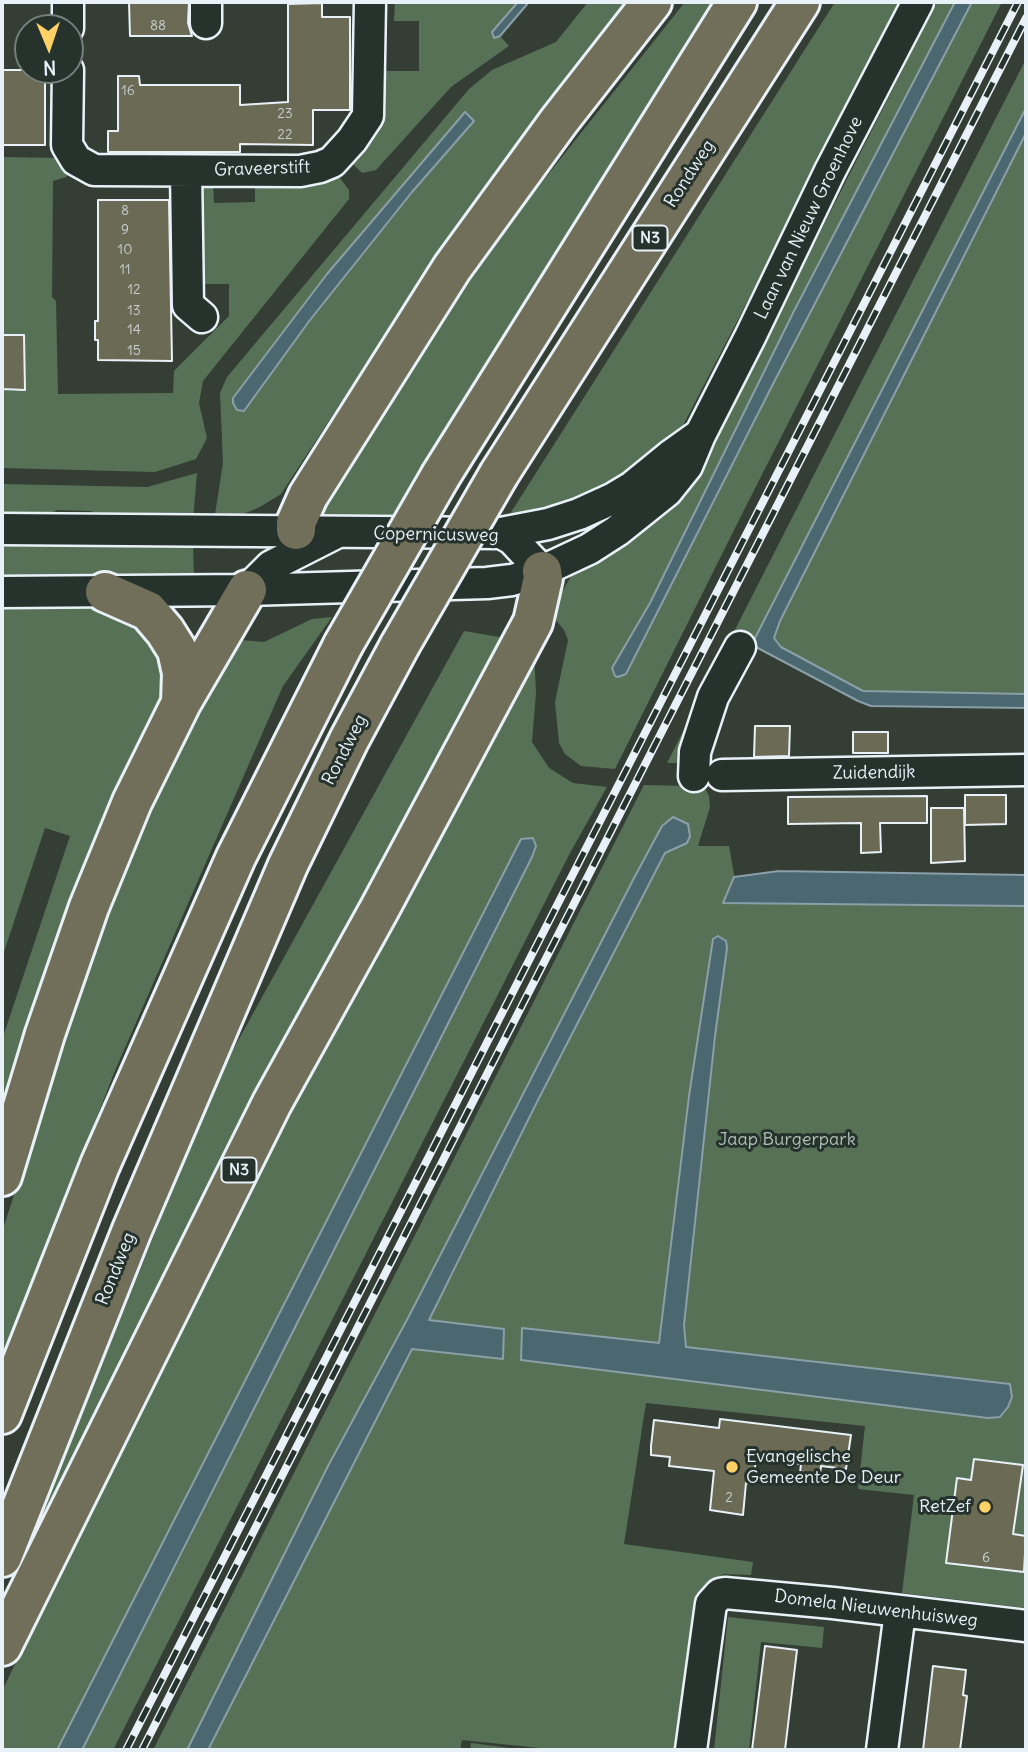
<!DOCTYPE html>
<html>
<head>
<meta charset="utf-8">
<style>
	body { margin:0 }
	#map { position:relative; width:1028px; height:1752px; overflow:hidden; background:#343e35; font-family:Delius,sans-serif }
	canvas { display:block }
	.frame { position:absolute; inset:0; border:4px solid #e8f1f8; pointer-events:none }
	.north { position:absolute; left:14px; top:14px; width:70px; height:70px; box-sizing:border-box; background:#26332d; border:2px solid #747f7e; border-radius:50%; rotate:178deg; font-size:19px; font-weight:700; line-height:28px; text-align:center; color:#e8f1f8 }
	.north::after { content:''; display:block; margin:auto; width:24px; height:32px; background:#ffd166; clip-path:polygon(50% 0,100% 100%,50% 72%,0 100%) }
</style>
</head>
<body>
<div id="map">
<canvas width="1028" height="1752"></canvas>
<div class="frame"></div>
<div class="north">N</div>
</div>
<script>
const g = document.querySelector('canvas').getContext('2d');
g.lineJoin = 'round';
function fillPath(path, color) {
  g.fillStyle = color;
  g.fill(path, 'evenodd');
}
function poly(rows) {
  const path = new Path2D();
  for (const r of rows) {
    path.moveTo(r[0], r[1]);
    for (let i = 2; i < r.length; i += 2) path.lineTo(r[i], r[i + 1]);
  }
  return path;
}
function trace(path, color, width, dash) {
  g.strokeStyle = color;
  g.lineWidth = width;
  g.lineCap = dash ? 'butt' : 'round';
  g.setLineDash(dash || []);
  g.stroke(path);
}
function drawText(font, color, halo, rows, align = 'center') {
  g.font = font + ' Delius,sans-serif';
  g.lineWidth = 6;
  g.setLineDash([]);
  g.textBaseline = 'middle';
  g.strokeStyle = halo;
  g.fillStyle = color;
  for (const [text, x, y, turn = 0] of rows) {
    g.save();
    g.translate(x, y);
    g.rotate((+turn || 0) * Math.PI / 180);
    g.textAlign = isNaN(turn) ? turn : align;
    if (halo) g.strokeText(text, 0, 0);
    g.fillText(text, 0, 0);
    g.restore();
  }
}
fillPath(poly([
	[395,2,518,2,492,32,494,37,500,36,509,46,451,87,376,170,362,173,353,164,351,154,379,71,419,71,419,21,394,21],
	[588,2,646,2,427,278,372,355,281,494,260,507,234,518,214,521,223,463,220,393,227,377,469,89,492,70,556,42],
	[464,113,474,121,412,192,310,320,244,411,234,398,248,378,327,274],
	[685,2,727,2,401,522,310,523,473,269],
	[835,2,903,2,677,437,656,457,568,509,508,517],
	[937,2,955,2,794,311,650,603,613,668,742,447,773,384,972,2,1002,2,742,514,615,769,581,766,565,754,559,743,555,702,568,640,564,630,550,613,578,564,705,459],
	[1026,59,1026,108,753,642,687,732,680,748,684,753,678,759,678,763,667,763],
	[1026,133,1026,694,863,691,781,647,774,638,780,621],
	[2,157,63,158,72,170,66,177,53,181,52,297,56,301,58,394,173,393,174,371,229,316,229,284,200,284,198,186,213,183,214,203,255,202,255,183,334,175,340,178,349,190,349,199,203,381,199,403,207,438,196,459,155,472,2,468],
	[197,473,193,520,99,518,91,511,57,510,42,518,2,519,2,484,147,487],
	[2,538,193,543,194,577,2,584],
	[116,605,149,630,167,680,2,1148,2,1040,70,836,45,828,2,958,2,606],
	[332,617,283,686,114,1073,2,1362,2,1232,100,930,130,846,230,639,264,642,312,619],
	[464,631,505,638,2,1612,218,1077],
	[534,653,536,693,532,742,549,768,573,783,607,787,570,853,113,1750,82,1750,184,1550,536,846,521,839,57,1750,2,1750,2,1691,283,1114],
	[644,785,688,786,689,790,706,790,709,796,710,807,698,846,729,846,737,891,1026,898,1026,1608,902,1593,914,1495,858,1489,865,1426,646,1403,624,1544,753,1562,751,1575,723,1574,699,1591,679,1750,559,1750,462,1740,460,1750,208,1750,409,1353,452,1276,537,1102,665,853,687,843,677,818,328,1466,187,1750,153,1750],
	[649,1375,1000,1417,988,1418],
	[728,1617,824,1627,822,1648,761,1642,749,1750,714,1750],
	[471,1743,525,1750,470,1750]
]), '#577157');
const water = poly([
	[518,2,529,2,500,36,494,38,492,32,518,2],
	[955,2,972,2,773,384,626,674,618,677,615,676,612,668,650,603,794,311,955,2],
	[1026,108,1026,133,780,621,774,638,781,647,863,691,1026,694,1026,708,871,706,858,701,754,646,753,642,1026,108],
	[465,112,474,121,412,192,310,320,244,411,237,410,233,403,233,398,327,274,465,112],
	[673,817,688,824,690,836,687,843,665,853,537,1102,429,1320,504,1329,503,1359,412,1349,208,1750,187,1750,328,1466,409,1316,634,878,662,826,673,817],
	[533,838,536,846,532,857,82,1750,57,1750,521,839,533,838],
	[779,871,1026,875,1026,906,723,903,734,877,779,871],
	[718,936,726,941,727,948,715,1036,684,1325,686,1347,1010,1384,1012,1397,1008,1407,1000,1417,988,1418,521,1360,522,1328,659,1343,689,1096,713,939,718,936]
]);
fillPath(water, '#4b6871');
trace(water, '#8a9fa7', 2);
const building = poly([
	[129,2,189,2,188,23,192,36,130,36,129,2],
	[322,3,322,17,350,17,350,110,313,110,313,145,240,144,240,152,108,152,108,131,118,131,118,76,139,76,140,85,240,85,240,105,288,102,288,4,322,3],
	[2,70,45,70,45,145,2,145,2,70],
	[98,200,169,200,172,361,98,360,98,340,95,340,95,321,98,321,98,200],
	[2,335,24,335,25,390,2,389,2,335],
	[755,726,790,726,789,756,754,757,755,726],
	[853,732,888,732,888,753,853,753,853,732],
	[965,795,1006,795,1006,824,965,825,965,795],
	[927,796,927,823,880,823,881,852,861,853,861,823,788,824,788,797,927,796],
	[931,808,964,808,965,861,931,863,931,808],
	[720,1419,851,1435,846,1469,821,1466,820,1475,800,1473,801,1464,756,1459,753,1484,746,1483,743,1515,710,1510,714,1471,669,1466,670,1457,651,1455,651,1446,654,1420,719,1428,720,1419],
	[974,1459,1023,1465,1013,1534,1026,1536,1024,1572,946,1563,957,1478,971,1480,974,1459],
	[765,1646,797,1650,785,1750,752,1750,765,1646],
	[933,1666,966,1670,963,1695,967,1696,960,1750,923,1750,933,1666]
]);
fillPath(building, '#6a6a55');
trace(building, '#e8f1f8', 2);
const minor = poly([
	[206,2,206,23],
	[68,28,68,2],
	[68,70,67,145,76,160,94,170,300,171,320,167,332,162,352,140,368,116,370,2],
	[186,171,188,305,202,317],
	[2,529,501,533,512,539,542,571],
	[501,533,548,524,579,514,612,499,632,487,670,456,698,436],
	[247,590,271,566,336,533],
	[2,592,247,590,487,583,512,580,542,571,589,549,617,531,667,491,687,466,700,435,750,337,830,171,918,2],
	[722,775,1026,770],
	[694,776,695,752,713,697,740,647],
	[691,1750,711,1604,720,1594,725,1593,833,1603,1026,1626],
	[882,1750,900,1612]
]);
const highway = poly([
	[499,474,800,2],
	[441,475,737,2],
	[296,530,296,523,308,496,452,268,559,121,652,2],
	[105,592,148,611,165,631,177,650,182,673,181,703],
	[2,1176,45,1034,89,907,132,802,181,703,247,590],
	[2,1414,100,1165,236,857,343,645],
	[2,1557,132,1230,288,865,349,740,400,645],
	[2,1646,272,1103,380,908,533,622,543,578,542,571]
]);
trace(minor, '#e8f1f8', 35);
trace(highway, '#e8f1f8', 44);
trace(minor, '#26332d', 30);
trace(highway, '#716e59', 38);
const rail = poly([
	[126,1750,1018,2],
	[142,1750,1026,18]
]);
trace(rail, '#e8f1f8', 8);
trace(rail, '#26332d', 5, [16]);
const highwayBridge = poly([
	[343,645,441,475],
	[400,645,499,474]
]);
trace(highwayBridge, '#e8f1f8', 44, []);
trace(highwayBridge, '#716e59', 38);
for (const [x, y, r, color] of [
	[732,1467,7,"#ffd166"],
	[985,1507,7,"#ffd166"]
]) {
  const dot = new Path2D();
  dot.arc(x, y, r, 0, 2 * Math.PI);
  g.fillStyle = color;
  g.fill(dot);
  trace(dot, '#26332d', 2.5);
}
drawText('14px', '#c8cfcf', null, [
	["88",158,26],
	["16",128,91],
	["23",285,114],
	["22",285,135],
	["8",125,211],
	["9",125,230],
	["10",125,250],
	["11",125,270],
	["12",134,290],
	["13",134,311],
	["14",134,330],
	["15",134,351],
	["2",729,1498],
	["6",986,1558]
]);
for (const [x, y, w] of [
	[650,238,35],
	[239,1170,35]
]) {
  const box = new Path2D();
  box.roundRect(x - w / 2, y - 12.5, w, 25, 5);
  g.fillStyle = '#26332d';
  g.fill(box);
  trace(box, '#e8f1f8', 2);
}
drawText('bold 16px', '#e8f1f8', null, [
	["N3",650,238],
	["N3",239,1170]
]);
drawText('18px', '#e8f1f8', '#26332d', [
	["Graveerstift",262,169,-2],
	["Rondweg",690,174,-57],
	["Laan van Nieuw Groenhove",809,218,-64],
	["Copernicusweg",436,535,1],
	["Rondweg",345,750,-63],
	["Zuidendijk",874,773,-1],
	["Rondweg",116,1269,-68],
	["Domela Nieuwenhuisweg",876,1609,7]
]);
drawText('18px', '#aebeb8', '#26332d', [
	["Jaap Burgerpark",787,1140]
]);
drawText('18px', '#e8f1f8', '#26332d', [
	["Evangelische",746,1457],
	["Gemeente De Deur",746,1478],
	["RetZef",971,1507,"right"]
], 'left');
</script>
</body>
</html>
